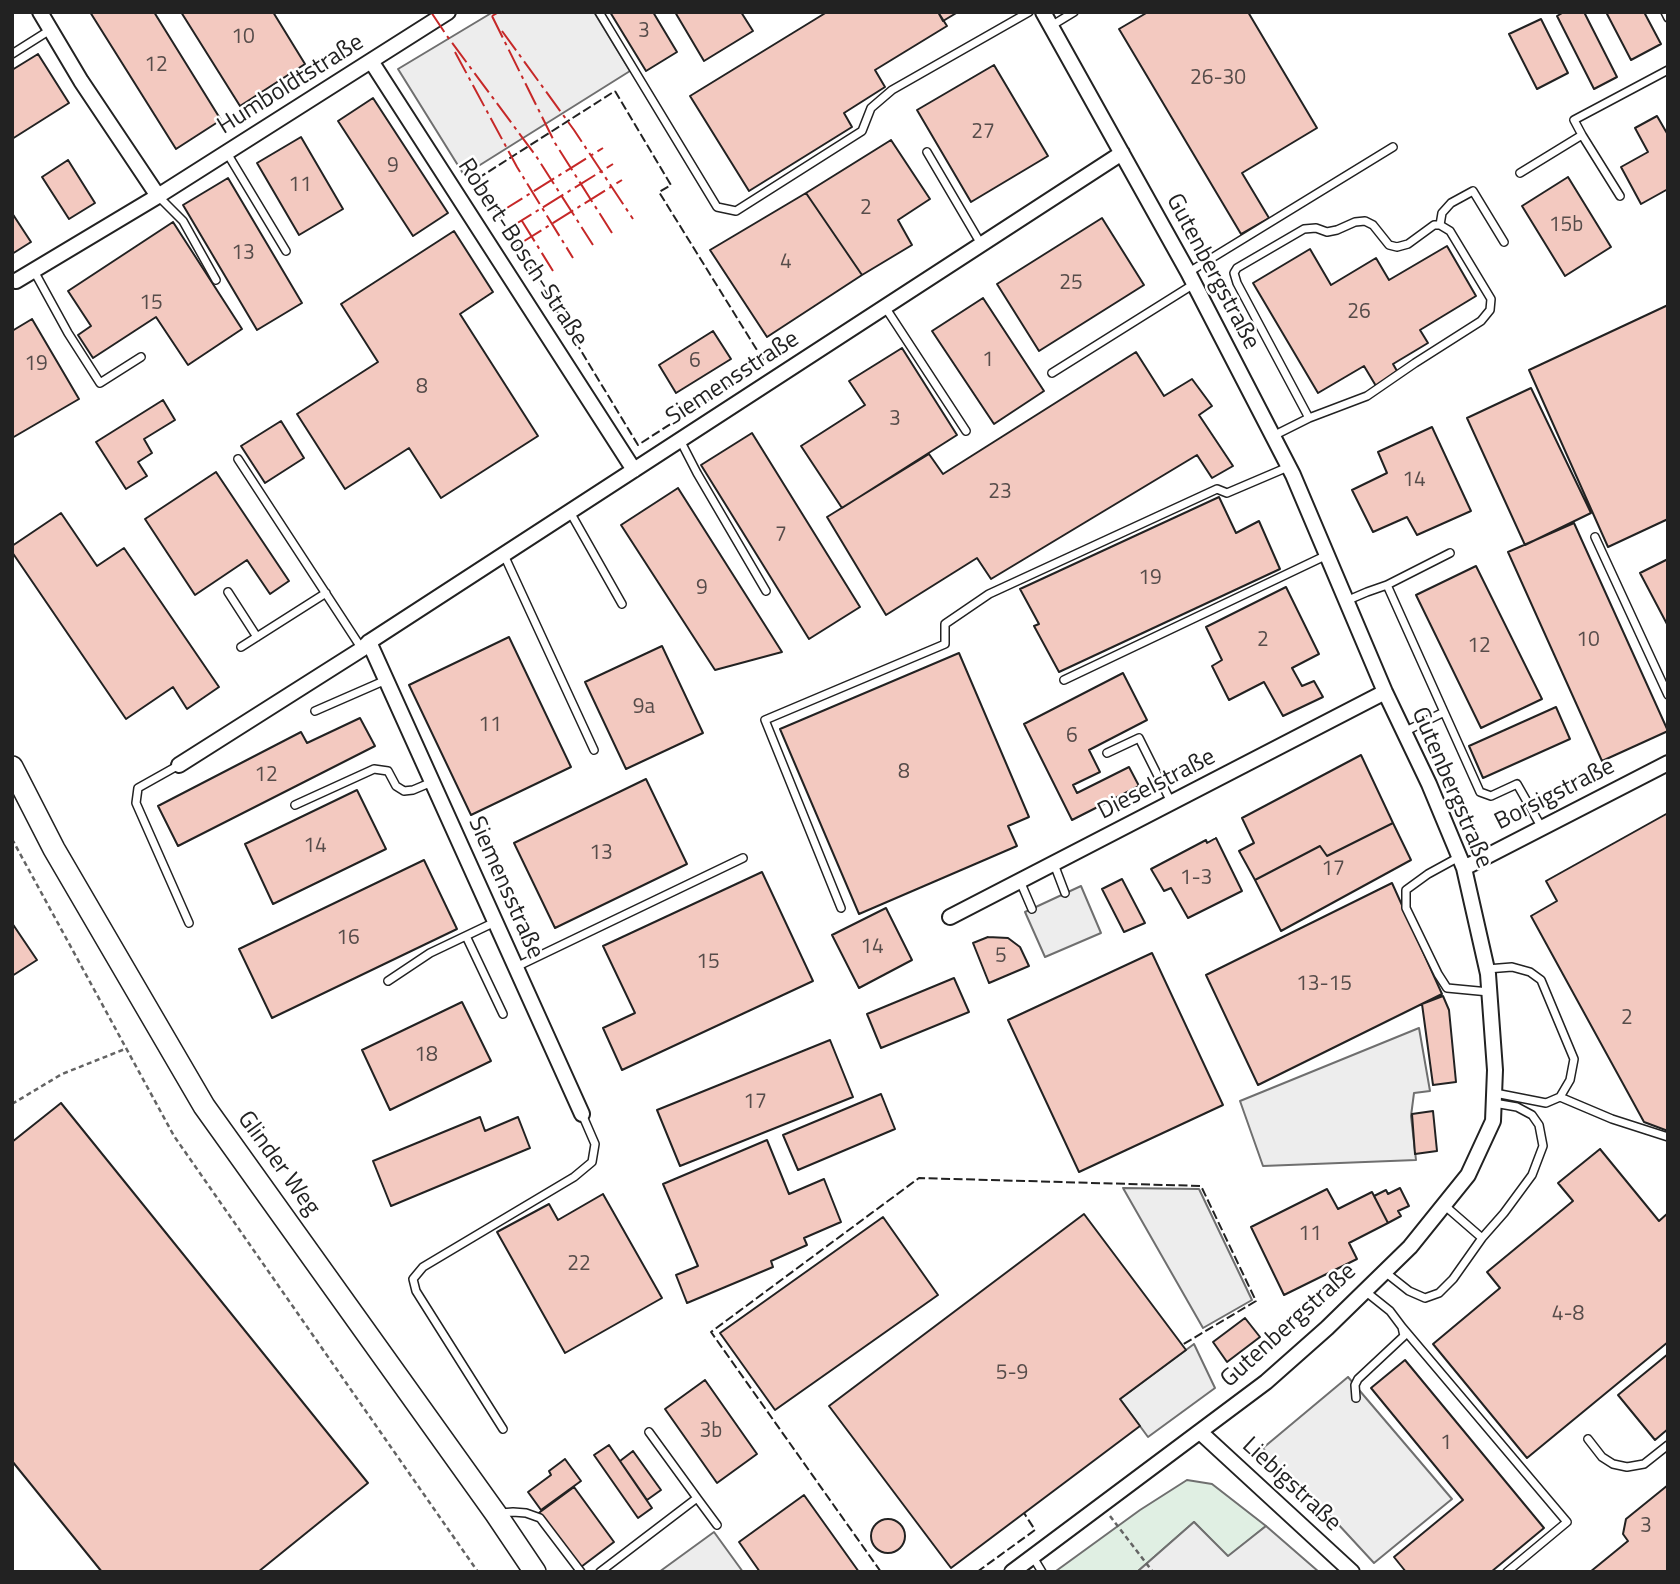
<!DOCTYPE html>
<html>
<head>
<meta charset="utf-8">
<style>
	body { margin:0 }
	#map { position:relative; width:1680px; height:1584px; overflow:hidden; background:#fff; font-family:"Titillium Web",sans-serif }
	canvas { display:block }
	.frame { position:absolute; inset:0; border:14px solid #222; pointer-events:none }
</style>
</head>
<body>
<div id="map">
<canvas width="1680" height="1584"></canvas>
<div class="frame"></div>
</div>
<script>
const g = document.querySelector('canvas').getContext('2d');
g.lineJoin = 'round';
function fillPath(path, color) {
  g.fillStyle = color;
  g.fill(path, 'evenodd');
}
function poly(rows) {
  const path = new Path2D();
  for (const r of rows) {
    if (r.length === 3) {
      path.moveTo(r[0] + r[2], r[1]);
      path.arc(r[0], r[1], r[2], 0, 2 * Math.PI);
      continue;
    }
    path.moveTo(r[0], r[1]);
    for (let i = 2; i < r.length; i += 2) path.lineTo(r[i], r[i + 1]);
  }
  return path;
}
function trace(path, color, width, dash) {
  g.strokeStyle = color;
  g.lineWidth = width;
  g.lineCap = dash ? 'butt' : 'round';
  g.setLineDash(dash || []);
  g.stroke(path);
}
function drawText(font, color, halo, rows, align = 'center') {
  g.font = font + ' "Titillium Web",sans-serif';
  g.lineWidth = 5;
  g.setLineDash([]);
  g.textBaseline = 'middle';
  g.strokeStyle = halo;
  g.fillStyle = color;
  for (const [text, x, y, turn = 0] of rows) {
    g.save();
    g.translate(x, y);
    g.rotate((+turn || 0) * Math.PI / 180);
    g.textAlign = isNaN(turn) ? turn : align;
    if (halo) g.strokeText(text, 0, 0);
    g.fillText(text, 0, 0);
    g.restore();
  }
}
const green = poly([
	[1187,1480,1212,1484,1266,1526,1228,1557,1194,1522,1137,1572,1057,1572,1056,1571,1140,1510,1187,1480]
]);
fillPath(green, '#e0efe3');
trace(green, '#6f6f6f', 2);
const parking = poly([
	[493,12,594,12,630,71,464,175,398,69,493,12],
	[1081,886,1101,933,1045,957,1025,912,1081,886],
	[1419,1028,1430,1091,1414,1093,1411,1116,1416,1160,1263,1166,1240,1101,1419,1028],
	[1123,1188,1199,1189,1252,1300,1203,1328,1123,1188],
	[1194,1344,1215,1388,1148,1437,1120,1399,1194,1344],
	[1348,1377,1452,1499,1374,1563,1325,1510,1284,1477,1263,1448,1348,1377],
	[1194,1522,1228,1556,1266,1526,1319,1572,1137,1572,1194,1522],
	[714,1532,743,1572,659,1572,714,1532]
]);
fillPath(parking, '#ededed');
trace(parking, '#6f6f6f', 2);
const building = poly([
	[90,12,154,12,221,120,176,149,90,12],
	[181,12,273,12,305,64,240,106,181,12],
	[610,12,653,12,677,52,646,71,610,12],
	[675,12,741,12,753,31,704,61,675,12],
	[827,12,938,12,947,26,875,70,885,87,844,113,852,127,749,191,690,96,827,12],
	[938,12,958,12,943,21,938,12],
	[1148,12,1248,12,1317,128,1242,173,1269,218,1241,234,1119,29,1148,12],
	[1564,12,1584,12,1617,77,1594,89,1557,16,1564,12],
	[1606,12,1644,12,1661,44,1631,60,1606,12],
	[1541,19,1568,73,1537,89,1509,34,1541,19],
	[38,54,69,103,12,139,12,70,38,54],
	[994,65,1048,156,971,202,917,110,994,65],
	[373,98,448,213,413,236,338,121,373,98],
	[1657,116,1668,135,1668,189,1641,204,1621,167,1648,152,1635,128,1657,116],
	[301,137,343,209,299,235,257,163,301,137],
	[891,140,930,199,898,220,912,245,862,275,806,193,891,140],
	[68,160,95,203,69,219,42,177,68,160],
	[1568,177,1611,247,1565,276,1522,206,1568,177],
	[228,178,302,303,257,330,183,205,228,178],
	[806,193,862,275,767,337,710,250,806,193],
	[12,213,31,242,12,254,12,213],
	[1102,218,1144,285,1039,351,997,284,1102,218],
	[173,222,242,329,188,365,156,317,93,358,78,335,91,326,68,291,173,222],
	[454,231,493,292,460,314,538,436,441,498,409,448,345,489,297,414,378,362,341,304,454,231],
	[1447,246,1476,296,1420,330,1428,343,1393,364,1397,371,1376,386,1364,366,1318,393,1253,283,1310,249,1331,285,1376,258,1389,280,1447,246],
	[983,298,1044,391,994,424,932,331,983,298],
	[1668,305,1668,519,1608,547,1529,370,1668,305],
	[32,319,79,399,12,438,12,331,32,319],
	[713,331,731,359,676,393,659,365,713,331],
	[902,348,957,435,842,508,801,446,865,405,849,381,902,348],
	[1136,352,1164,396,1192,379,1212,406,1199,415,1233,466,1212,478,1197,455,991,579,977,558,886,615,827,517,929,454,943,474,1136,352],
	[1531,388,1591,513,1525,545,1467,418,1531,388],
	[163,400,175,420,144,439,152,453,138,462,147,476,126,489,96,442,163,400],
	[281,421,304,458,265,483,241,446,281,421],
	[1432,427,1471,511,1417,535,1407,517,1373,532,1352,490,1387,473,1378,452,1432,427],
	[752,433,860,607,809,639,701,465,752,433],
	[216,472,289,581,270,594,247,560,195,595,145,519,216,472],
	[678,488,782,652,715,670,621,525,678,488],
	[1219,497,1236,533,1259,521,1280,569,1059,672,1034,626,1039,624,1020,589,1219,497],
	[61,513,97,566,124,548,219,687,187,709,173,687,126,719,12,552,12,546,61,513],
	[1574,523,1668,731,1602,761,1508,552,1574,523],
	[1668,559,1668,626,1640,573,1668,559],
	[1476,566,1542,699,1481,728,1416,595,1476,566],
	[1286,587,1319,654,1292,668,1302,686,1314,681,1323,697,1283,716,1264,682,1229,700,1212,666,1222,660,1206,627,1286,587],
	[509,637,571,767,471,815,409,685,509,637],
	[662,646,703,733,626,769,585,682,662,646],
	[959,653,1029,817,1008,826,1017,846,859,914,780,729,959,653],
	[1123,673,1147,720,1089,750,1100,772,1073,785,1077,793,1129,767,1139,786,1072,820,1024,724,1123,673],
	[1556,707,1570,739,1483,778,1469,746,1556,707],
	[360,718,375,746,178,846,158,806,301,732,307,743,360,718],
	[1361,755,1393,823,1327,856,1320,846,1255,880,1239,851,1254,843,1242,818,1361,755],
	[646,779,687,864,555,928,514,843,646,779],
	[357,790,386,849,273,904,245,844,357,790],
	[1668,813,1668,1131,1644,1122,1531,916,1557,901,1546,881,1668,813],
	[1393,823,1411,860,1281,931,1255,880,1320,846,1327,856,1393,823],
	[1216,838,1242,891,1188,918,1171,888,1164,891,1151,869,1206,840,1207,843,1216,838],
	[424,860,457,929,272,1018,239,949,424,860],
	[762,872,813,981,622,1070,603,1028,635,1013,603,946,762,872],
	[1122,879,1145,923,1124,932,1102,889,1122,879],
	[1392,883,1442,994,1258,1085,1206,975,1392,883],
	[886,908,912,960,859,988,832,935,886,908],
	[12,923,37,960,12,976,12,923],
	[988,937,1008,938,1020,947,1029,966,989,983,973,943,988,937],
	[1152,953,1223,1105,1079,1172,1008,1020,1152,953],
	[954,978,969,1012,881,1048,867,1014,954,978],
	[1443,996,1449,1010,1456,1082,1433,1085,1422,1004,1443,996],
	[462,1002,491,1061,390,1110,362,1050,462,1002],
	[830,1040,853,1097,680,1166,657,1110,830,1040],
	[881,1094,895,1129,798,1170,783,1135,881,1094],
	[61,1103,368,1483,258,1572,102,1572,12,1461,12,1142,61,1103],
	[1433,1111,1437,1151,1415,1154,1412,1114,1433,1111],
	[480,1117,485,1131,518,1117,530,1148,391,1206,373,1161,480,1117],
	[767,1140,789,1194,824,1179,841,1222,804,1238,807,1245,771,1261,773,1267,687,1303,676,1275,698,1266,663,1184,767,1140],
	[1600,1149,1659,1221,1668,1213,1668,1342,1527,1458,1433,1344,1500,1288,1487,1272,1573,1201,1558,1183,1600,1149],
	[1400,1188,1409,1206,1398,1211,1401,1216,1388,1223,1374,1196,1386,1190,1388,1194,1400,1188],
	[1327,1189,1338,1209,1372,1192,1388,1223,1349,1243,1357,1259,1284,1295,1251,1227,1327,1189],
	[603,1194,662,1298,565,1353,497,1232,549,1204,558,1220,603,1194],
	[1084,1214,1186,1350,1120,1399,1140,1426,951,1568,829,1406,1084,1214],
	[883,1217,938,1295,775,1410,720,1333,883,1217],
	[1245,1318,1260,1337,1227,1362,1213,1342,1245,1318],
	[1668,1354,1668,1429,1655,1440,1618,1395,1668,1354],
	[1405,1360,1544,1528,1491,1572,1406,1572,1394,1557,1463,1500,1371,1388,1405,1360],
	[705,1380,757,1454,717,1483,665,1409,705,1380],
	[609,1445,652,1508,638,1518,594,1455,609,1445],
	[633,1451,661,1490,647,1500,620,1461,633,1451],
	[565,1459,581,1481,541,1510,528,1492,551,1475,549,1471,565,1459],
	[1668,1485,1668,1572,1590,1572,1628,1541,1623,1534,1626,1519,1668,1485],
	[574,1487,614,1542,577,1570,536,1515,574,1487],
	[804,1495,859,1572,760,1572,739,1542,804,1495],
	[888,1536,17]
]);
fillPath(building, '#f3c9c0');
trace(building, '#222', 2);
const lane = poly([
	[599,12,717,207,736,211,862,131,871,108,892,90,1029,12],
	[1665,12,1668,18],
	[1051,26,1074,12],
	[12,54,50,30],
	[1582,135,1620,196],
	[927,152,981,244],
	[227,153,286,251],
	[1520,173,1582,135,1574,120,1668,70],
	[158,196,183,221,216,280],
	[1440,225,1442,213,1451,203,1473,191,1504,242],
	[34,271,68,333,100,383,141,357],
	[1189,272,1393,147],
	[885,307,966,431],
	[1052,373,1194,284],
	[1273,436,1309,418,1367,396,1415,363,1481,321,1490,310,1491,299,1450,231,1440,225,1434,225,1408,244,1397,247,1389,245,1373,225,1365,221,1355,222,1337,230,1327,232,1316,228,1304,229,1237,268,1234,273,1237,283,1309,418],
	[680,440,697,473,766,591],
	[238,459,362,649],
	[570,512,622,604],
	[1595,537,1668,695],
	[1450,553,1387,585,1480,792,1491,796,1517,784,1542,828],
	[504,555,594,750],
	[228,592,257,637],
	[1346,601,1367,592,1387,585],
	[241,647,326,593],
	[1064,680,1327,555],
	[315,711,386,680],
	[1404,732,1444,712],
	[1107,753,1139,738,1171,802],
	[179,765,138,788,136,803,189,923],
	[295,805,374,769,388,771,396,786,404,791,413,790,432,782],
	[1459,857,1428,874,1406,890,1406,908,1438,974,1447,988,1489,992],
	[1054,864,1065,893],
	[1020,881,1032,909],
	[841,908,765,720,945,644,945,624,989,594,1217,489,1227,493,1288,467],
	[466,936,503,1014],
	[516,967,743,858],
	[1487,969,1512,967,1530,972,1541,980,1574,1059,1570,1080,1560,1097,1546,1103,1495,1093],
	[388,981,430,953,495,922],
	[1560,1097,1612,1119,1668,1137],
	[1444,1205,1482,1238],
	[1385,1272,1409,1291,1425,1298,1439,1293,1453,1279,1482,1238,1504,1213,1532,1175,1543,1146,1539,1125,1532,1115,1517,1107,1494,1103],
	[1402,1327,1567,1522,1507,1572],
	[1356,1398,1355,1385,1358,1379,1404,1336,1402,1327,1390,1311,1365,1291],
	[503,1429,416,1291,413,1279,423,1267,574,1177,592,1162,595,1144,582,1114],
	[1588,1439,1602,1457,1613,1464,1627,1467,1644,1464,1668,1445],
	[697,1498,717,1525],
	[501,1513,513,1512,526,1513,540,1518,581,1572],
	[1033,1557,1042,1572],
	[600,1572,697,1498,649,1432]
]);
const street = poly([
	[40,12,81,81,158,196],
	[371,61,634,470],
	[16,281,158,196,448,12],
	[369,642,582,1114],
	[179,765,362,649,369,642,1122,153],
	[1464,868,1668,763],
	[950,917,1385,692],
	[1200,1432,1352,1572],
	[1012,1572,1266,1382,1327,1328,1410,1247,1468,1175,1493,1121,1495,1070,1488,974,1464,868,1429,784,1385,692,1293,475,1188,272,1043,12]
]);
const secondary = poly([
	[12,767,54,849,204,1106,496,1514,535,1572]
]);
trace(lane, '#222', 10);
trace(street, '#222', 18);
trace(secondary, '#222', 24);
trace(poly([
	[12,839,174,1136,478,1572],
	[12,1104,62,1074,125,1049],
	[1110,1516,1153,1572]
]), '#646464', 2.5, [5, 3.5]);
trace(lane, '#fff', 7);
trace(street, '#fff', 14);
trace(secondary, '#fff', 21);
trace(poly([
	[615,91,671,185,659,192,765,363,638,445,477,179,615,91],
	[881,1572,711,1332,919,1178,1201,1186,1256,1301,1182,1345],
	[977,1572,1035,1530,1024,1513]
]), '#222', 2, [9, 3.5]);
trace(poly([
	[431,12,447,36,536,156,593,245],
	[492,16,555,143,612,233],
	[492,16,499,12],
	[502,31,574,130,633,219],
	[455,52,517,167,573,258],
	[502,211,603,148],
	[522,221,553,271],
	[511,227,613,164],
	[521,243,622,180]
]), '#c62828', 2, [24, 5, 3.5, 5]);
drawText('21px', '#564c4a', null, [
	["3",644,32],
	["10",243,38],
	["12",156,66],
	["26-30",1218,79],
	["27",983,133],
	["9",393,167],
	["11",300,186],
	["2",866,209],
	["15b",1566,226],
	["13",243,254],
	["4",786,263],
	["25",1071,284],
	["15",151,304],
	["26",1359,313],
	["1",988,361],
	["6",695,362],
	["19",36,365],
	["8",422,388],
	["3",895,420],
	["14",1414,481],
	["23",1000,493],
	["7",781,536],
	["19",1150,579],
	["9",702,589],
	["2",1263,641],
	["10",1588,641],
	["12",1479,647],
	["9a",644,708],
	["11",490,726],
	["6",1072,737],
	["8",904,773],
	["12",266,776],
	["14",315,847],
	["13",601,854],
	["17",1333,870],
	["1-3",1196,879],
	["16",348,939],
	["14",872,948],
	["5",1001,957],
	["15",708,963],
	["13-15",1324,985],
	["2",1627,1019],
	["18",426,1056],
	["17",755,1103],
	["11",1310,1235],
	["22",579,1265],
	["4-8",1568,1315],
	["5-9",1012,1374],
	["3b",711,1432],
	["1",1446,1444],
	["3",1646,1527]
]);
drawText('24px', '#222', '#fff', [
	["Humboldtstraße",291,85,-32],
	["Robert-Bosch-Straße",522,253,57],
	["Gutenbergstraße",1212,272,62],
	["Siemensstraße",733,379,-33],
	["Dieselstraße",1157,785,-27],
	["Gutenbergstraße",1451,788,67],
	["Borsigstraße",1555,795,-27],
	["Siemensstraße",505,888,66],
	["Glinder Weg",278,1164,54],
	["Gutenbergstraße",1289,1326,-42],
	["Liebigstraße",1291,1485,43]
]);
</script>
</body>
</html>
